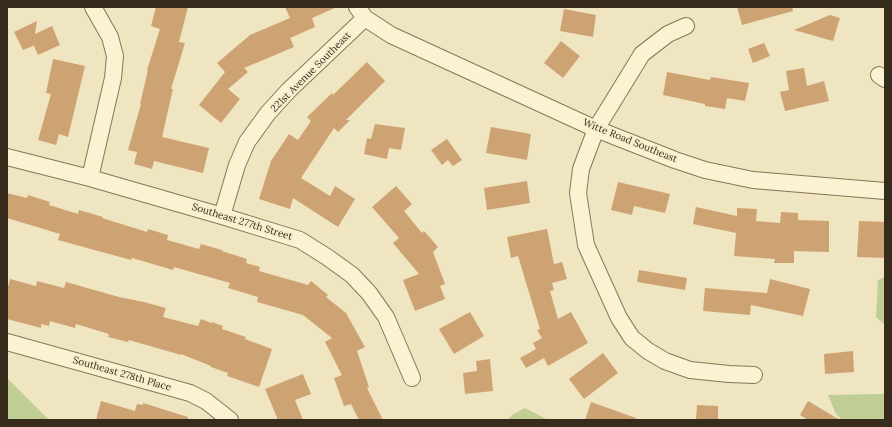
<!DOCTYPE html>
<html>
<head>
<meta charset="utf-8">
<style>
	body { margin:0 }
	#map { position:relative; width:892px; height:427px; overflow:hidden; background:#efe5c0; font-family:Lora,serif }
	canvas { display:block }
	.frame { position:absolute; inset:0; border:8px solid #372c1c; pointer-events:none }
</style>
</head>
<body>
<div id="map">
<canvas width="892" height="427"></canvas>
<div class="frame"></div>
</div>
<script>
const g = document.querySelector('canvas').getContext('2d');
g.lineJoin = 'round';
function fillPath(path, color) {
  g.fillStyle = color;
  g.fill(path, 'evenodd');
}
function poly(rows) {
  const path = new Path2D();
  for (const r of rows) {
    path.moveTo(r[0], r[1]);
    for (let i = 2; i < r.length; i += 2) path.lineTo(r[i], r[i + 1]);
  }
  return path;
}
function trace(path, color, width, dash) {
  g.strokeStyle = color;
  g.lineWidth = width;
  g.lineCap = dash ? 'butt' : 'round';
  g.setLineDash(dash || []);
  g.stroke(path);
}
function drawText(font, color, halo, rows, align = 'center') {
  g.font = font + ' Lora,serif';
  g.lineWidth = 4;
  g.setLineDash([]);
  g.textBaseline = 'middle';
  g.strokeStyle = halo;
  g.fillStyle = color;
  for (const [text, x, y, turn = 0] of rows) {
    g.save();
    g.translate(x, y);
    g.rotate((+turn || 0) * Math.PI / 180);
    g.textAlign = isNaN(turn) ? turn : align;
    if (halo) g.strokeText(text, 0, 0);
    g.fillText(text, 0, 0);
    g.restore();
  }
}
fillPath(poly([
	[885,277,885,325,876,317,878,280],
	[7,378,49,420,7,420],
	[885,393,885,420,842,420,836,414,828,395,882,394],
	[525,408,548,420,508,420,512,415]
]), '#c0cd94');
fillPath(poly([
	[156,7,188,7,179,42,185,43,171,89,173,89,162,137,209,148,203,173,154,161,152,169,134,164,137,152,128,150,141,104,140,104,148,70,147,70,160,29,151,26],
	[285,7,337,7,312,18,315,27,290,38,294,47,244,68,248,72,228,89,240,99,221,123,199,105,225,72,217,63,250,35,290,18],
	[737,7,792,7,793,11,742,25],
	[564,9,596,15,593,37,560,31],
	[830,15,840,18,833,41,794,30],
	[37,21,35,34,52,26,60,45,38,55,33,44,33,46,23,50,14,32],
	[561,41,580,56,563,78,544,63],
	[764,43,770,56,753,63,748,49],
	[53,59,85,66,68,137,59,134,56,145,38,140,51,94,46,93],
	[367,62,385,81,346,120,350,120,338,132,334,128,301,178,330,196,335,186,355,199,338,227,293,198,290,209,259,199,271,161,289,134,298,140,311,121,307,117,332,93,333,95],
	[804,68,807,86,824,81,829,101,785,111,780,92,789,90,786,71],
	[667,72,710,80,711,77,749,83,745,101,727,98,725,109,705,106,705,104,663,95],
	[375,124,405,128,401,150,389,148,387,159,364,154,367,138,371,139],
	[491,127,531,134,527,160,486,153],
	[447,139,462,160,453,166,448,160,442,165,431,150],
	[527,181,530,203,487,210,484,188],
	[618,182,670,194,665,213,634,206,632,215,611,210],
	[396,186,412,204,404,211,422,233,424,231,438,247,433,252,445,284,440,286,445,299,415,311,403,280,419,274,393,243,399,238,372,207],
	[7,193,27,198,28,195,50,202,49,205,78,214,79,210,103,217,102,218,147,232,148,229,168,235,167,240,199,249,201,244,222,250,222,251,247,259,246,263,260,267,259,271,308,285,311,281,328,295,326,297,346,313,365,347,357,351,369,387,367,388,383,420,359,420,351,404,344,406,334,378,342,375,325,342,332,338,303,315,257,302,258,297,228,288,230,283,174,267,173,270,132,258,131,260,58,240,60,234,7,218],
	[696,207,737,216,737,208,757,209,756,221,780,223,781,212,798,213,798,220,829,221,829,252,794,251,794,263,774,263,775,259,734,256,736,233,693,224],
	[859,221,885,222,885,258,857,257],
	[547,229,554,264,562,262,567,279,552,283,554,290,550,291,558,319,571,312,588,343,548,366,544,358,526,368,520,358,536,349,533,343,542,338,537,330,540,329,518,256,511,258,507,237],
	[639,270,687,278,685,290,637,282],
	[10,279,36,286,37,281,64,288,66,282,119,297,144,302,166,308,163,317,198,326,201,319,211,323,212,322,223,326,222,329,246,337,245,339,272,349,259,387,227,376,228,373,211,367,211,366,181,354,181,355,129,340,128,342,108,337,109,334,76,324,75,328,50,321,49,326,41,324,41,328,26,324,7,319,7,291],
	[770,279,810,289,803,316,751,305,750,315,703,311,705,288,767,293],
	[470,312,484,336,454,354,439,329],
	[853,351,854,372,825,374,824,354],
	[603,353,618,373,584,399,569,379],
	[490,359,493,391,465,394,463,373,477,371,476,361],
	[303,374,311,394,295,400,303,420,278,420,265,389],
	[101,401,135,411,137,404,143,405,143,403,188,417,188,420,96,420],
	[808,401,840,420,808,420,800,415],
	[591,402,636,418,636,420,585,420],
	[697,405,718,406,718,420,696,420]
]), '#cea374');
const minor = poly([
	[357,7,365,18,391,35,596,129,675,160,705,170,753,180,885,191],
	[686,26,668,34,642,54,596,129,581,169,578,193,586,245,619,318,632,338,648,351,665,361,690,370,729,374,754,375],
	[879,75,885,79],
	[7,157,90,178,222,216,300,240,327,257,352,275,369,293,386,317,412,378],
	[90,178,113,78,115,56,110,37,93,7],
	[222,216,237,165,247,142,268,113,289,90,365,18],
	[7,342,190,393,206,401,230,420]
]);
trace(minor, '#887657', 18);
trace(minor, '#f9f2d3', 16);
drawText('10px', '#372c1c', '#f6efcf', [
	["221st Avenue Southeast",311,72,-45],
	["Witte Road Southeast",630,141,22],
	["Southeast 277th Street",242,222,17],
	["Southeast 278th Place",122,374,16]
]);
</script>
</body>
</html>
